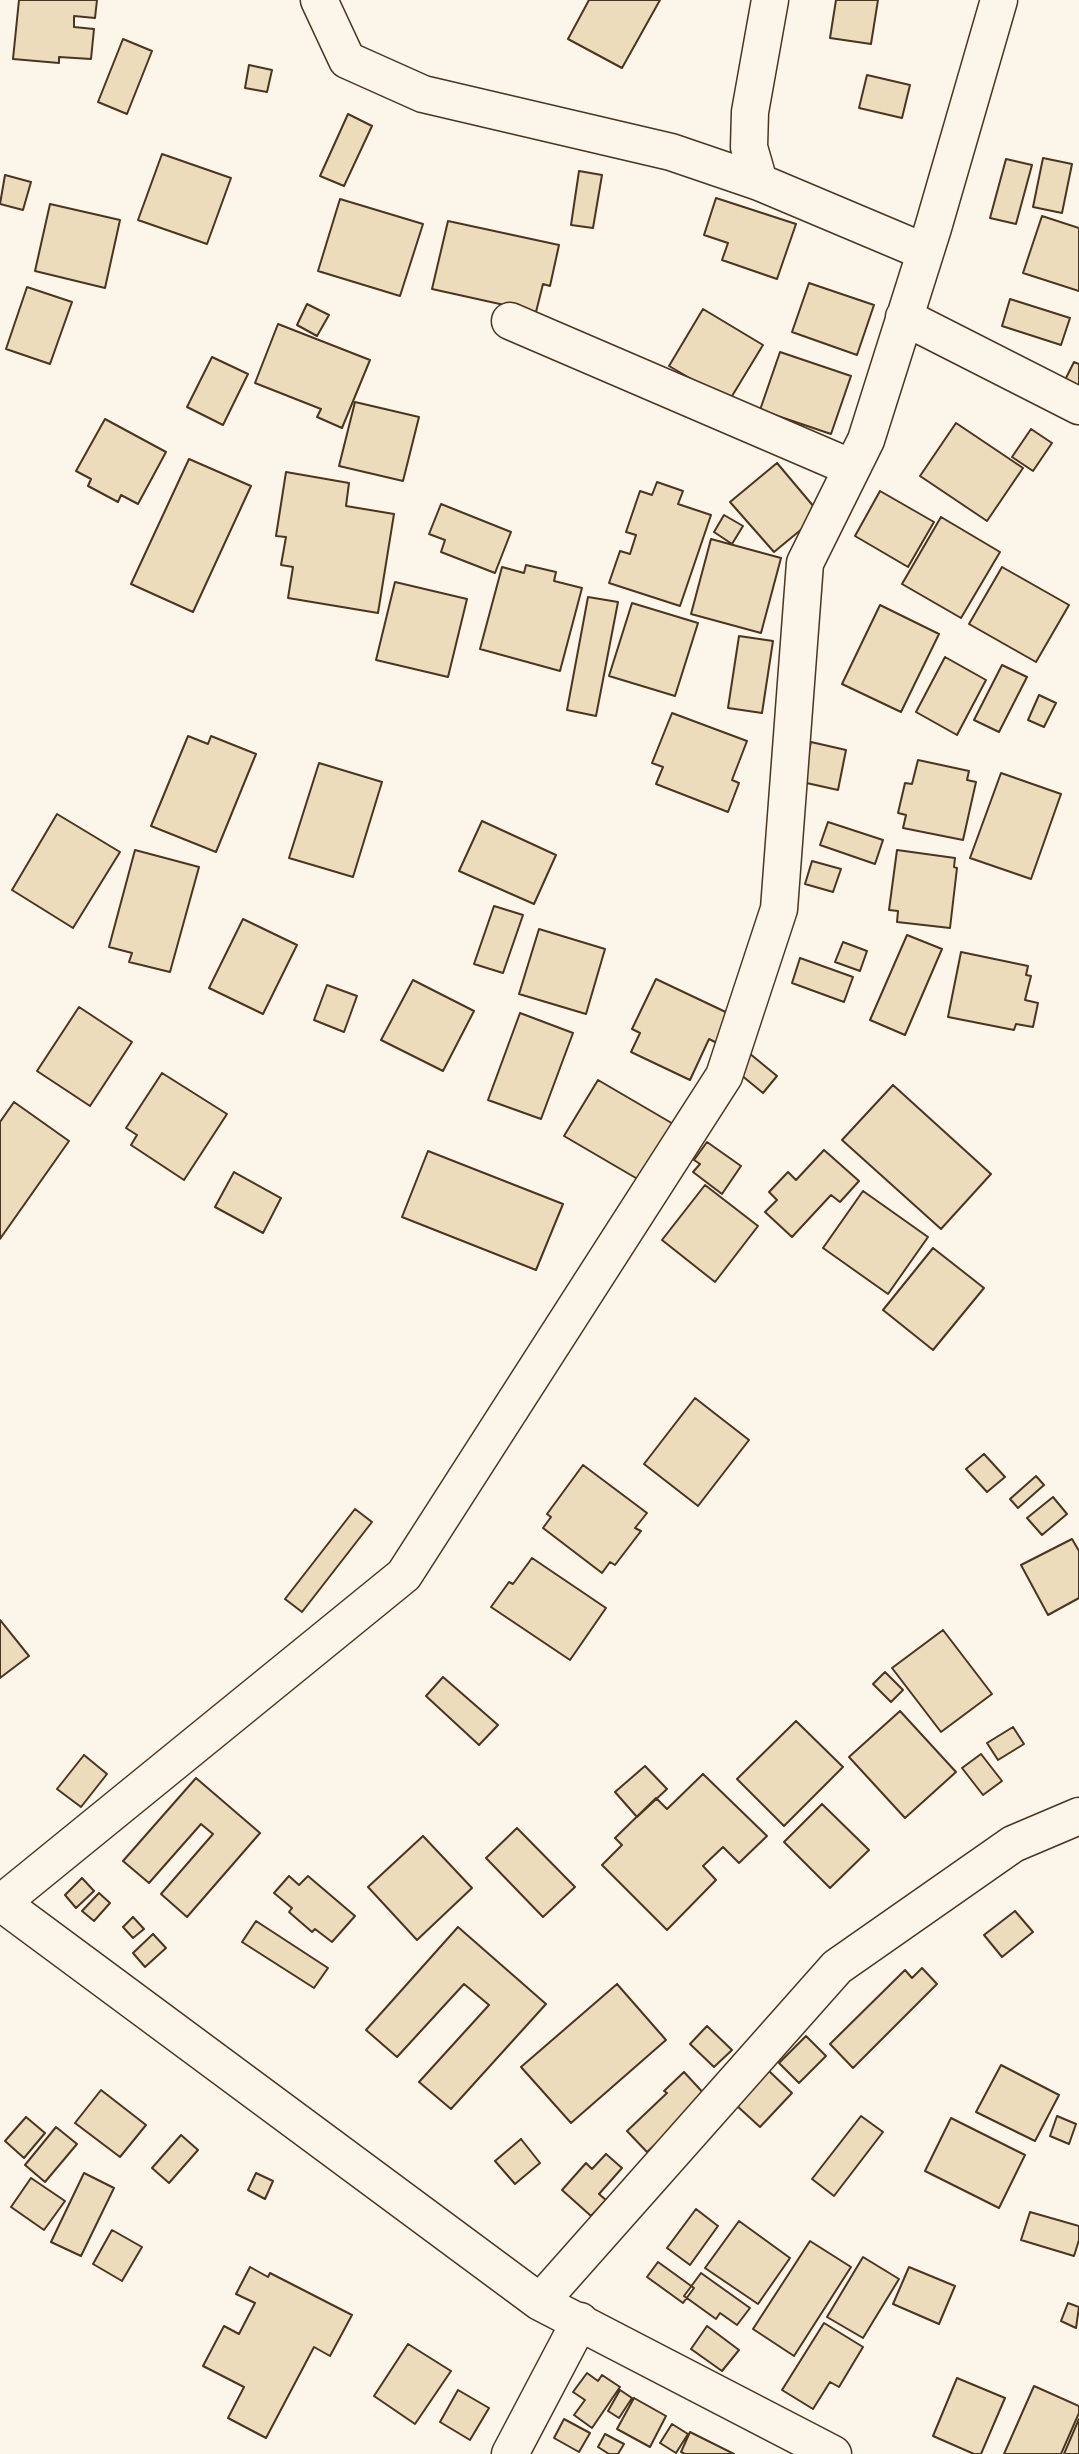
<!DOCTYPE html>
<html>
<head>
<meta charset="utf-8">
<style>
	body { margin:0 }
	canvas { display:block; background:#fbf6e9 }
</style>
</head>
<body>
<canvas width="1079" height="2454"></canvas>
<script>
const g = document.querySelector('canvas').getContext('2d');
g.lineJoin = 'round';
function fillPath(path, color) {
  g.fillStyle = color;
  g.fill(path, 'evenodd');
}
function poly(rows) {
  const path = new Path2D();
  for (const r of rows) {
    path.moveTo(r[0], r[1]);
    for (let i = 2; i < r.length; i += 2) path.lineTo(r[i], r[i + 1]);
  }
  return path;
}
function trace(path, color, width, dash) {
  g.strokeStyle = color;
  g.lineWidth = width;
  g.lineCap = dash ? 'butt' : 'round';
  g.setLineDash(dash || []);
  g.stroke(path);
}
const building = poly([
	[19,0,97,0,95,18,74,16,74,27,94,29,91,59,59,57,59,63,13,59,19,0],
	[589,0,660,0,622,68,568,39,589,0],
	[836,0,878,0,871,44,830,38,836,0],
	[123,39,152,51,127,114,98,102,123,39],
	[249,65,272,70,267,92,245,88,249,65],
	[867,75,910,85,902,118,859,108,867,75],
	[348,114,372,126,344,186,320,176,348,114],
	[162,154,231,178,207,244,138,220,162,154],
	[1043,158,1072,164,1062,213,1033,207,1043,158],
	[1006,159,1032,165,1016,224,990,218,1006,159],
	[579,171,602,175,593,228,571,225,579,171],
	[5,175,31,182,23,210,0,204,5,175],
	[716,198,796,224,777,279,722,260,728,243,704,235,716,198],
	[340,199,423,224,400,296,318,271,340,199],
	[50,204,120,220,105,288,35,271,50,204],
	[1042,216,1079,228,1079,291,1023,273,1042,216],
	[448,221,559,245,550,286,543,284,536,312,432,289,448,221],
	[809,283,874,305,857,355,792,332,809,283],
	[27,287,72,302,50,364,6,349,27,287],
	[1010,299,1070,318,1061,345,1002,326,1010,299],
	[307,304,329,315,317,336,297,325,307,304],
	[703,309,763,345,729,401,669,366,703,309],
	[278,324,370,360,342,428,317,417,321,409,255,383,278,324],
	[780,352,851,376,831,434,760,410,780,352],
	[212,357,248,374,223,425,187,407,212,357],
	[1074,362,1079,364,1079,389,1064,382,1074,362],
	[355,402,419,417,403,481,339,466,355,402],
	[105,419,166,452,138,504,121,495,118,502,88,486,91,479,76,471,105,419],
	[956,423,1023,468,987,521,920,476,956,423],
	[1031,429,1052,443,1033,471,1012,457,1031,429],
	[189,459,251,486,193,612,131,584,189,459],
	[777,463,820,514,774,552,730,502,777,463],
	[286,472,349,483,346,506,394,514,378,613,288,598,293,567,281,565,286,537,276,536,286,472],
	[657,482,683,491,678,504,711,515,680,606,609,583,620,551,630,554,636,535,626,532,640,491,652,495,657,482],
	[880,491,934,522,908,567,855,536,880,491],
	[441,504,511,532,495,573,441,552,445,540,429,534,441,504],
	[724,515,743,526,732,544,714,532,724,515],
	[941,517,1000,552,961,618,902,584,941,517],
	[711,539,781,558,761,633,691,614,711,539],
	[526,565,556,572,554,581,582,588,560,671,480,649,502,567,524,573,526,565],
	[1002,567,1069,605,1036,662,969,624,1002,567],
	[395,582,467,599,448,677,376,660,395,582],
	[588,597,618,602,596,716,567,710,588,597],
	[632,603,698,623,675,696,609,676,632,603],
	[880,605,939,634,901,712,842,684,880,605],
	[739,636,773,641,762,713,728,708,739,636],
	[945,657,986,680,957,735,916,712,945,657],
	[1002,665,1027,677,999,732,974,720,1002,665],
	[1039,695,1056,703,1044,727,1028,720,1039,695],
	[672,713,747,741,732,780,739,783,728,812,656,784,663,767,652,763,672,713],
	[188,736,208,744,211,736,256,754,216,852,151,826,188,736],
	[811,742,846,750,838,790,802,782,811,742],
	[918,760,969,771,967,780,976,782,963,840,903,828,906,815,898,813,905,783,912,784,918,760],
	[319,763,382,782,353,877,289,858,319,763],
	[1001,773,1061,794,1031,879,970,858,1001,773],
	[57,814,120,852,73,928,12,890,57,814],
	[482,821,556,855,534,904,459,871,482,821],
	[828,822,883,840,875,864,820,845,828,822],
	[135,850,199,867,170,972,129,962,132,953,109,947,135,850],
	[897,850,955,858,954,867,957,868,950,928,897,922,898,911,889,910,897,850],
	[812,861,841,869,833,892,805,884,812,861],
	[494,906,523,915,503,973,474,964,494,906],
	[243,919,297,945,263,1014,209,988,243,919],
	[539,929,605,949,586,1014,519,994,539,929],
	[907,935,942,949,905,1035,870,1020,907,935],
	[843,942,867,951,860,971,835,962,843,942],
	[961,952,1028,966,1026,975,1031,976,1025,1000,1038,1003,1033,1027,1016,1024,1014,1030,948,1017,961,952],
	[800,958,853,977,844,1002,792,983,800,958],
	[656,979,732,1015,717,1043,709,1039,690,1080,631,1052,640,1033,632,1029,656,979],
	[413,980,474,1011,443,1071,381,1040,413,980],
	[327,985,357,996,344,1032,314,1020,327,985],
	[79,1007,132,1042,90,1106,37,1071,79,1007],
	[520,1013,573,1033,541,1119,488,1100,520,1013],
	[749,1053,777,1076,763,1093,735,1070,749,1053],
	[162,1073,227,1114,184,1180,131,1145,137,1135,126,1128,162,1073],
	[598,1080,675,1125,641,1181,564,1136,598,1080],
	[893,1085,991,1174,941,1229,842,1140,893,1085],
	[14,1102,69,1141,0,1239,0,1122,14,1102],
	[707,1142,741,1166,722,1194,693,1172,700,1164,694,1160,707,1142],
	[824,1150,859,1181,840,1202,831,1195,792,1237,765,1212,777,1200,769,1192,788,1172,796,1180,824,1150],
	[428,1151,563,1204,536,1270,402,1217,428,1151],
	[234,1172,281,1198,263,1233,215,1207,234,1172],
	[705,1185,758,1226,715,1282,662,1240,705,1185],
	[863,1191,928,1237,888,1294,823,1248,863,1191],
	[933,1248,984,1288,933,1350,883,1310,933,1248],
	[695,1398,749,1440,698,1506,644,1464,695,1398],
	[984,1454,1005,1477,987,1492,966,1469,984,1454],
	[583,1465,647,1513,635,1528,641,1531,615,1565,610,1562,602,1573,543,1528,551,1517,547,1514,583,1465],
	[1036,1476,1044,1485,1018,1508,1010,1499,1036,1476],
	[1053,1497,1067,1514,1042,1535,1027,1518,1053,1497],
	[355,1509,372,1522,302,1612,285,1599,355,1509],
	[1072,1539,1079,1551,1079,1598,1048,1615,1021,1565,1072,1539],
	[532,1558,606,1608,570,1660,491,1607,509,1582,513,1584,532,1558],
	[0,1620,29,1656,0,1678,0,1620],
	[943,1630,992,1694,941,1732,892,1668,943,1630],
	[885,1672,903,1690,891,1702,873,1684,885,1672],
	[443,1677,498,1725,479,1745,426,1696,443,1677],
	[900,1711,956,1772,905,1818,849,1757,900,1711],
	[796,1721,843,1767,784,1826,737,1779,796,1721],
	[1013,1727,1024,1744,998,1760,987,1743,1013,1727],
	[981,1754,1002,1781,983,1795,962,1768,981,1754],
	[84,1755,107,1774,81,1807,57,1789,84,1755],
	[645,1766,667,1789,637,1817,615,1792,645,1766],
	[703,1774,767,1836,739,1863,723,1847,703,1866,716,1880,667,1930,602,1865,622,1845,615,1838,656,1798,667,1809,703,1774],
	[196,1778,260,1833,187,1917,161,1894,213,1834,201,1824,149,1883,123,1861,196,1778],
	[822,1804,869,1850,830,1888,784,1842,822,1804],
	[517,1828,575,1887,543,1917,486,1858,517,1828],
	[423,1836,472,1888,417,1940,368,1887,423,1836],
	[289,1876,299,1885,308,1876,355,1916,332,1942,315,1929,312,1932,289,1912,292,1908,274,1893,289,1876],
	[82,1878,94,1891,76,1908,65,1895,82,1878],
	[99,1893,110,1903,94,1921,82,1911,99,1893],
	[1015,1911,1033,1932,1002,1957,984,1935,1015,1911],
	[133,1917,144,1929,133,1938,123,1927,133,1917],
	[256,1921,328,1968,314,1988,242,1942,256,1921],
	[458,1927,546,2004,451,2109,419,2082,489,2005,464,1984,397,2057,366,2030,458,1927],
	[153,1934,166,1948,145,1967,133,1953,153,1934],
	[922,1968,937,1984,853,2068,830,2044,905,1970,912,1978,922,1968],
	[617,1984,666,2040,571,2123,521,2067,617,1984],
	[707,2026,732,2050,714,2067,690,2044,707,2026],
	[806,2036,826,2056,799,2083,779,2063,806,2036],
	[1001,2065,1059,2095,1035,2141,976,2112,1001,2065],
	[769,2071,792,2093,760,2127,736,2105,769,2071],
	[684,2072,707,2097,647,2152,627,2131,667,2093,664,2091,684,2072],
	[101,2090,146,2125,120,2157,75,2123,101,2090],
	[861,2116,883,2132,834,2196,812,2179,861,2116],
	[1057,2116,1076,2124,1069,2144,1050,2136,1057,2116],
	[26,2117,45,2133,24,2158,5,2141,26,2117],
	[951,2118,1025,2155,999,2208,925,2171,951,2118],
	[56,2127,77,2144,45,2182,25,2165,56,2127],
	[181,2135,198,2150,169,2183,152,2168,181,2135],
	[521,2139,540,2163,515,2184,495,2161,521,2139],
	[606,2154,622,2168,599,2194,606,2200,591,2216,562,2190,586,2163,592,2169,606,2154],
	[84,2173,114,2188,81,2256,51,2242,84,2173],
	[256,2173,273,2181,265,2199,248,2190,256,2173],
	[31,2178,65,2201,44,2230,11,2207,31,2178],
	[696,2209,718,2226,690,2265,667,2248,696,2209],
	[1030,2212,1079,2226,1079,2240,1074,2256,1021,2240,1030,2212],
	[739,2221,790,2258,758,2304,705,2268,739,2221],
	[112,2230,142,2247,122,2281,93,2264,112,2230],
	[810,2241,851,2267,794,2356,753,2329,810,2241],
	[863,2257,899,2279,863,2338,827,2317,863,2257],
	[658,2262,694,2288,683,2303,647,2277,658,2262],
	[250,2267,268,2277,270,2273,352,2315,330,2356,314,2347,266,2438,228,2418,244,2387,203,2366,224,2326,239,2334,255,2303,236,2294,250,2267],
	[909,2267,955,2286,939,2324,893,2304,909,2267],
	[701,2273,750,2308,737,2325,720,2313,716,2319,684,2296,701,2273],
	[1068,2303,1079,2307,1076,2328,1061,2321,1068,2303],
	[824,2323,863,2347,839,2387,830,2382,813,2409,782,2390,824,2323],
	[707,2326,739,2350,722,2371,691,2349,707,2326],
	[408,2344,451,2371,415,2424,374,2396,408,2344],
	[587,2373,598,2381,602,2375,620,2387,592,2428,574,2415,585,2400,573,2392,587,2373],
	[957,2378,1005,2398,981,2454,974,2454,933,2436,957,2378],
	[1034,2386,1079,2406,1079,2413,1061,2454,1004,2454,1034,2386],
	[458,2390,489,2408,470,2440,440,2422,458,2390],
	[620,2390,632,2398,619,2418,608,2411,620,2390],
	[634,2398,666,2416,650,2447,617,2429,634,2398],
	[564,2419,590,2433,579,2452,554,2438,564,2419],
	[1079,2419,1079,2454,1064,2454,1079,2419],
	[672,2424,688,2434,676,2453,660,2443,672,2424],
	[690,2432,734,2454,685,2454,681,2452,690,2432],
	[605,2434,624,2444,618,2454,609,2454,598,2447,605,2434]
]);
fillPath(building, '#ecdcbc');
trace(building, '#4a3520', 2);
const street = poly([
	[319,0,347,60,423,94,671,152,759,182,925,252],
	[759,182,749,147,750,112,770,0],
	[904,317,1079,406],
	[510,321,852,468],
	[0,1902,540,2302,833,2454],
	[1,1903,404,1575,724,1076,779,909,805,563,866,440,933,228,999,0],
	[540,2302,837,1967,1013,1844,1079,1816],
	[510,2454,580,2321]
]);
trace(street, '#4a3520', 39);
trace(street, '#fbf6e9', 36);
</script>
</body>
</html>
